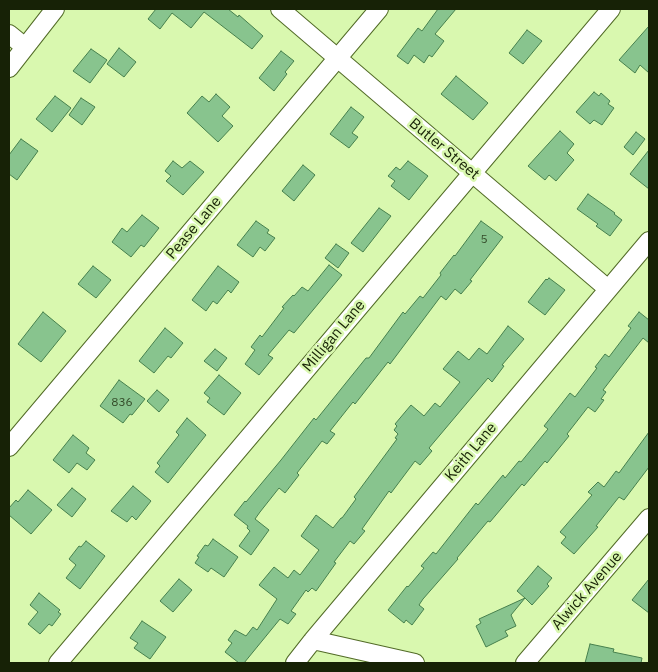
<!DOCTYPE html>
<html>
<head>
<meta charset="utf-8">
<style>
	body { margin:0 }
	#map { position:relative; width:658px; height:672px; overflow:hidden; background:#d9f8af; font-family:"IBM Plex Sans",sans-serif }
	canvas { display:block }
	.frame { position:absolute; inset:0; border:10px solid #172206; pointer-events:none }
</style>
</head>
<body>
<div id="map">
<canvas width="658" height="672"></canvas>
<div class="frame"></div>
</div>
<script>
const g = document.querySelector('canvas').getContext('2d');
g.lineJoin = 'round';
function fillPath(path, color) {
  g.fillStyle = color;
  g.fill(path, 'evenodd');
}
function poly(rows) {
  const path = new Path2D();
  for (const r of rows) {
    path.moveTo(r[0], r[1]);
    for (let i = 2; i < r.length; i += 2) path.lineTo(r[i], r[i + 1]);
  }
  return path;
}
function trace(path, color, width, dash) {
  g.strokeStyle = color;
  g.lineWidth = width;
  g.lineCap = dash ? 'butt' : 'round';
  g.setLineDash(dash || []);
  g.stroke(path);
}
function drawText(font, color, halo, rows, align = 'center') {
  g.font = font + ' "IBM Plex Sans",sans-serif';
  g.lineWidth = 5;
  g.setLineDash([]);
  g.textBaseline = 'middle';
  g.strokeStyle = halo;
  g.fillStyle = color;
  for (const [text, x, y, turn = 0] of rows) {
    g.save();
    g.translate(x, y);
    g.rotate((+turn || 0) * Math.PI / 180);
    g.textAlign = isNaN(turn) ? turn : align;
    if (halo) g.strokeText(text, 0, 0);
    g.fillText(text, 0, 0);
    g.restore();
  }
}
const building = poly([
	[156,9,228,9,238,17,239,15,263,36,252,49,204,12,191,28,172,13,160,29,148,19,156,9],
	[438,9,456,9,435,34,444,41,432,57,429,55,424,63,414,55,408,64,397,56,418,28,422,31,438,9],
	[649,26,649,73,640,65,635,73,619,60,649,26],
	[527,30,542,41,523,64,509,53,527,30],
	[119,48,136,62,124,77,107,64,119,48],
	[91,49,107,60,90,83,73,71,91,49],
	[281,51,294,61,285,72,287,74,274,91,259,78,281,51],
	[456,76,488,103,473,120,441,94,456,76],
	[594,92,599,96,601,93,610,101,608,104,614,108,602,125,594,120,590,124,576,112,594,92],
	[216,94,230,107,222,116,233,126,218,142,187,113,202,96,209,102,216,94],
	[55,96,71,108,52,132,36,119,55,96],
	[81,98,95,107,82,125,69,115,81,98],
	[351,107,364,117,352,133,358,137,349,148,330,134,351,107],
	[560,131,574,144,567,153,574,160,556,181,549,175,545,180,528,166,560,131],
	[636,132,645,139,633,155,624,147,636,132],
	[21,139,38,151,17,180,9,174,9,155,21,139],
	[649,150,649,189,630,174,649,150],
	[173,161,182,168,190,161,204,172,183,195,166,181,171,176,165,171,173,161],
	[408,161,428,176,409,200,391,186,395,181,388,176,396,167,400,170,408,161],
	[303,165,315,175,294,201,282,191,303,165],
	[588,194,615,213,614,214,622,220,610,236,596,226,598,224,577,209,588,194],
	[379,208,391,216,363,252,351,243,379,208],
	[142,215,159,228,144,247,141,245,131,257,112,242,122,228,127,232,142,215],
	[256,221,269,230,267,233,275,238,265,251,260,247,253,257,237,245,256,221],
	[481,221,503,237,470,280,472,281,461,294,455,289,446,300,441,296,390,364,388,362,355,404,353,402,330,431,335,434,327,444,322,441,297,473,299,475,285,493,279,488,260,512,255,519,269,530,251,555,239,546,250,531,247,528,248,526,234,515,245,501,246,502,281,460,314,418,316,420,366,358,369,358,403,312,405,314,420,296,423,298,441,275,440,273,454,255,455,256,481,221],
	[336,244,349,253,338,268,325,258,336,244],
	[329,265,342,275,294,333,289,330,268,355,273,358,259,375,245,364,255,350,251,347,260,335,262,337,284,308,282,307,293,295,294,296,302,287,308,291,329,265],
	[93,266,111,280,96,298,78,284,93,266],
	[218,266,239,282,231,293,228,290,217,304,213,301,206,311,192,300,218,266],
	[549,278,565,290,545,315,528,302,546,279,547,280,549,278],
	[43,312,66,331,41,362,18,344,43,312],
	[639,312,649,320,649,343,643,338,603,390,606,392,601,399,604,400,595,412,588,407,567,434,569,436,547,463,545,461,524,486,522,484,490,522,488,521,457,558,458,559,423,599,419,605,424,609,412,625,406,620,404,623,388,610,407,586,408,587,424,568,421,566,433,552,436,554,476,503,478,505,503,475,505,478,519,461,521,462,548,429,544,426,570,393,575,397,597,368,595,367,605,354,609,357,631,328,628,326,639,312],
	[508,326,524,339,502,365,504,366,492,382,488,378,429,448,432,451,420,465,415,461,391,493,389,491,362,529,365,531,354,544,350,541,334,562,336,563,316,591,312,588,308,592,306,590,291,611,296,614,288,624,280,619,244,663,239,663,225,652,232,643,228,640,235,630,246,636,253,627,257,630,277,599,259,585,274,567,288,578,294,570,300,575,319,550,301,536,316,515,333,528,341,518,342,518,356,499,354,497,397,439,395,438,398,434,394,430,397,426,395,424,411,405,424,416,435,403,440,407,460,382,443,369,458,351,469,360,479,348,487,354,508,326],
	[165,328,183,343,171,358,168,356,154,373,139,361,165,328],
	[215,349,227,358,217,371,204,361,215,349],
	[219,375,241,393,224,415,207,402,210,398,204,393,219,375],
	[119,380,145,399,132,415,130,414,123,423,100,406,119,380],
	[157,390,169,400,159,412,147,401,157,390],
	[187,418,206,435,168,483,155,472,160,466,157,463,179,435,176,432,187,418],
	[649,432,649,467,624,500,619,497,596,526,598,527,574,554,561,543,566,537,560,532,592,495,588,492,598,482,604,487,616,471,619,473,649,432],
	[73,435,89,448,86,453,95,460,87,470,77,463,69,473,53,460,73,435],
	[133,486,151,501,136,520,132,516,127,522,111,511,133,486],
	[72,488,86,499,72,517,57,505,72,488],
	[28,490,52,510,31,534,9,515,9,508,16,500,18,502,28,490],
	[213,539,238,557,224,577,211,568,208,572,195,563,199,557,197,556,205,545,208,546,213,539],
	[86,541,105,556,80,589,66,578,76,565,69,559,79,546,81,547,86,541],
	[538,566,552,578,547,584,549,586,532,605,525,598,511,615,516,626,505,631,508,636,486,647,476,626,481,623,479,619,525,598,517,591,538,566],
	[179,579,192,590,173,612,160,601,179,579],
	[649,579,649,613,632,600,649,579],
	[39,593,60,610,58,612,61,614,52,626,49,624,40,634,28,624,38,612,30,605,39,593],
	[142,621,166,637,150,659,134,648,138,643,130,638,142,621],
	[590,644,614,649,613,652,642,658,641,663,585,663,590,644]
]);
fillPath(building, '#88c48e');
trace(building, '#46804d', 1);
const minor = poly([
	[280,9,608,289],
	[9,34,25,47],
	[9,68,55,9],
	[9,447,379,9],
	[313,640,415,663],
	[58,663,611,9],
	[295,663,313,640,649,241],
	[525,663,649,518]
]);
trace(minor, '#526b27', 20);
trace(minor, '#fff', 18);
drawText('12px', '#334a28', null, [
	["5",484,240],
	["836",122,403]
]);
drawText('15px', '#172206', '#d9f8af', [
	["Butler Street",444,149,40],
	["Pease Lane",194,228,-50],
	["Milligan Lane",334,336,-50],
	["Keith Lane",471,452,-50],
	["Alwick Avenue",587,591,-49]
]);
</script>
</body>
</html>
